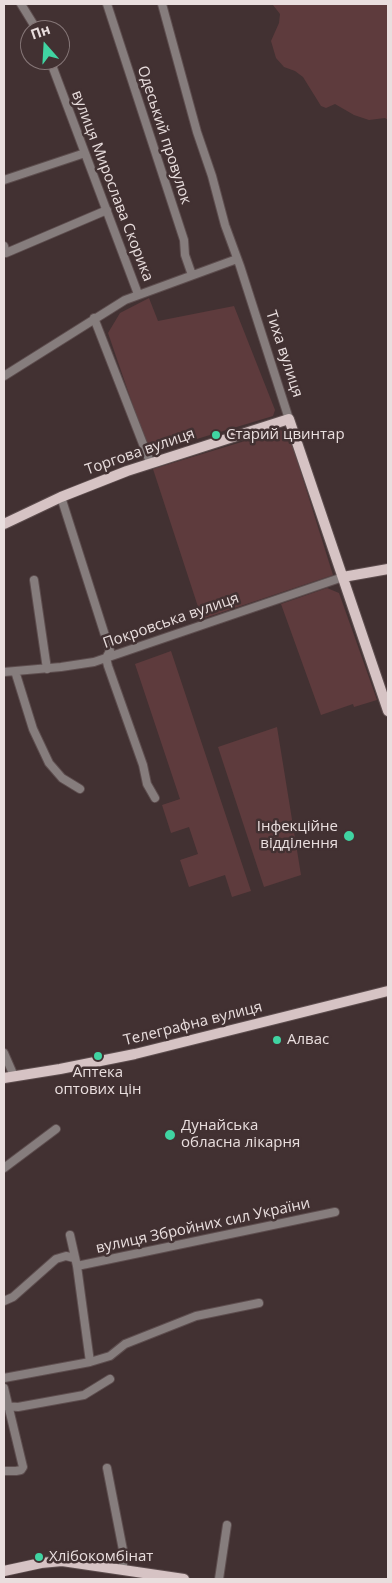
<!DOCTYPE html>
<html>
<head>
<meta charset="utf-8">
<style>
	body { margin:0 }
	#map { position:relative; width:392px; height:1583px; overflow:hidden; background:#423132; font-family:"Open Sans",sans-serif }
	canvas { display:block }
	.frame { position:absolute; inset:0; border:5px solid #e9dede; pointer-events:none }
	.north { position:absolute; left:20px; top:20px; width:50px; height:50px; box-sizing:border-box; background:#423132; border:1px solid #857677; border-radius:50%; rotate:341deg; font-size:14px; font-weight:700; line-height:20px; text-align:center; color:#e9dede }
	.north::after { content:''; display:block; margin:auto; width:18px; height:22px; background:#40d4a2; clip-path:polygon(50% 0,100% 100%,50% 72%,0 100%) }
</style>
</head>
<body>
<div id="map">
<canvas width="392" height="1583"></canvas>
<div class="frame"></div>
<div class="north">Пн</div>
</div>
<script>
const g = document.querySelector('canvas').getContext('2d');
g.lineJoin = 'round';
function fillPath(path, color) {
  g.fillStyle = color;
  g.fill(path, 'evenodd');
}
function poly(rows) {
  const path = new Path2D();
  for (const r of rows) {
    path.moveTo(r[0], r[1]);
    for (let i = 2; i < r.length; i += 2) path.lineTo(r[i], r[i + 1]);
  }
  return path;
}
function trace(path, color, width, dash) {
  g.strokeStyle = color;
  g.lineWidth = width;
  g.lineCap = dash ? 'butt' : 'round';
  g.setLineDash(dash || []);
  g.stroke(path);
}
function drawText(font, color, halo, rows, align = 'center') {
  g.font = font + ' "Open Sans",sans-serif';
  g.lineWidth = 5;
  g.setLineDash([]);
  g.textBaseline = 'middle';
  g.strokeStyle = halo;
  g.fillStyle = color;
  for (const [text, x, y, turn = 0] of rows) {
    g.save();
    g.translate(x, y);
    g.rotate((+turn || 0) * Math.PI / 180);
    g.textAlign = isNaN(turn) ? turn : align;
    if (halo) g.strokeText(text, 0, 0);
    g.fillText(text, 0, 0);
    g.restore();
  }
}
fillPath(poly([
	[274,4,388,5,388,120,385,118,369,120,354,115,335,104,326,108,321,106,303,77,295,71,284,67,276,58,271,41,279,23,280,14,273,5],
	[149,298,158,321,234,306,275,410,273,416,157,451,152,448,148,449,108,333,120,313],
	[281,430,290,438,333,575,202,619,153,469],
	[327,588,339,593,377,700,354,707,353,704,321,715,281,604],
	[171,651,251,891,232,897,225,875,189,887,180,860,198,854,189,827,171,833,162,805,180,799,135,664],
	[277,727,301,875,264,887,218,747]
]), '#5e3b3d');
const minor = poly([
	[21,4,37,30],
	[107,4,184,240,185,255,192,275],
	[162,4,197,132,212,176,225,225,240,266,289,419],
	[50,60,138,294],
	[4,180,85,153],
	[4,246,6,253,107,210],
	[94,318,150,462],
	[4,376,125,300,237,259],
	[61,497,110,651,106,658,108,666,143,765,147,784,155,798],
	[34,580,47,669],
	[15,671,33,729,49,763,62,778,80,789],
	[4,672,61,667,94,662,343,577],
	[4,1053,14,1076],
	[4,1168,56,1129],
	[70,1235,77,1266,90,1362],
	[77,1266,335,1212],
	[4,1301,13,1297,56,1259,66,1256,74,1258],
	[4,1378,90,1362,110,1356,125,1344,196,1316,259,1303],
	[4,1388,23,1467,21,1470,16,1471,4,1471],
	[4,1406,18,1407,84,1395,110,1379],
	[107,1468,123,1550,123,1570],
	[219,1579,227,1525]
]);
const major = poly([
	[4,524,61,497,127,471,289,419,388,711],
	[343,577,388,569],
	[4,1078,60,1069,135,1054,388,991],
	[4,1571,41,1563,62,1561,184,1579]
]);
trace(minor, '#5d4d4e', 10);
trace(major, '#5d4d4e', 12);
trace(minor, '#867d7d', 8);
trace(major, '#d6c3c4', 10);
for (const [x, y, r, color] of [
	[216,435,5,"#40d4a2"],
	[349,836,6,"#40d4a2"],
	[277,1040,5,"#40d4a2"],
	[98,1056,5,"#40d4a2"],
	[170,1135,6,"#40d4a2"],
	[39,1557,5,"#40d4a2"]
]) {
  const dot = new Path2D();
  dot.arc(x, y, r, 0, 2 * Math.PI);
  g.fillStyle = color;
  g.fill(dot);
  trace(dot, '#423132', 2);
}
drawText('15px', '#e9dede', '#423132', [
	["Одеський провулок",164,135,72],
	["вулиця Мирослава Скорика",112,186,69],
	["Тиха вулиця",284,354,72],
	["Торгова вулиця",140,452,-19],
	["Покровська вулиця",171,621,-19],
	["Телеграфна вулиця",193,1024,-14],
	["вулиця Збройних сил України",203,1226,-12]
]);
drawText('15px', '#e9dede', '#423132', [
	["Старий цвинтар",226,435],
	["Інфекційне",338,827,"right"],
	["відділення",338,844,"right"],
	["Алвас",287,1040],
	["Аптека",98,1073,"center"],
	["оптових цін",98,1090,"center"],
	["Дунайська",181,1126],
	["обласна лікарня",181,1143],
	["Хлібокомбінат",49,1557]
], 'left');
</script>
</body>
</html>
